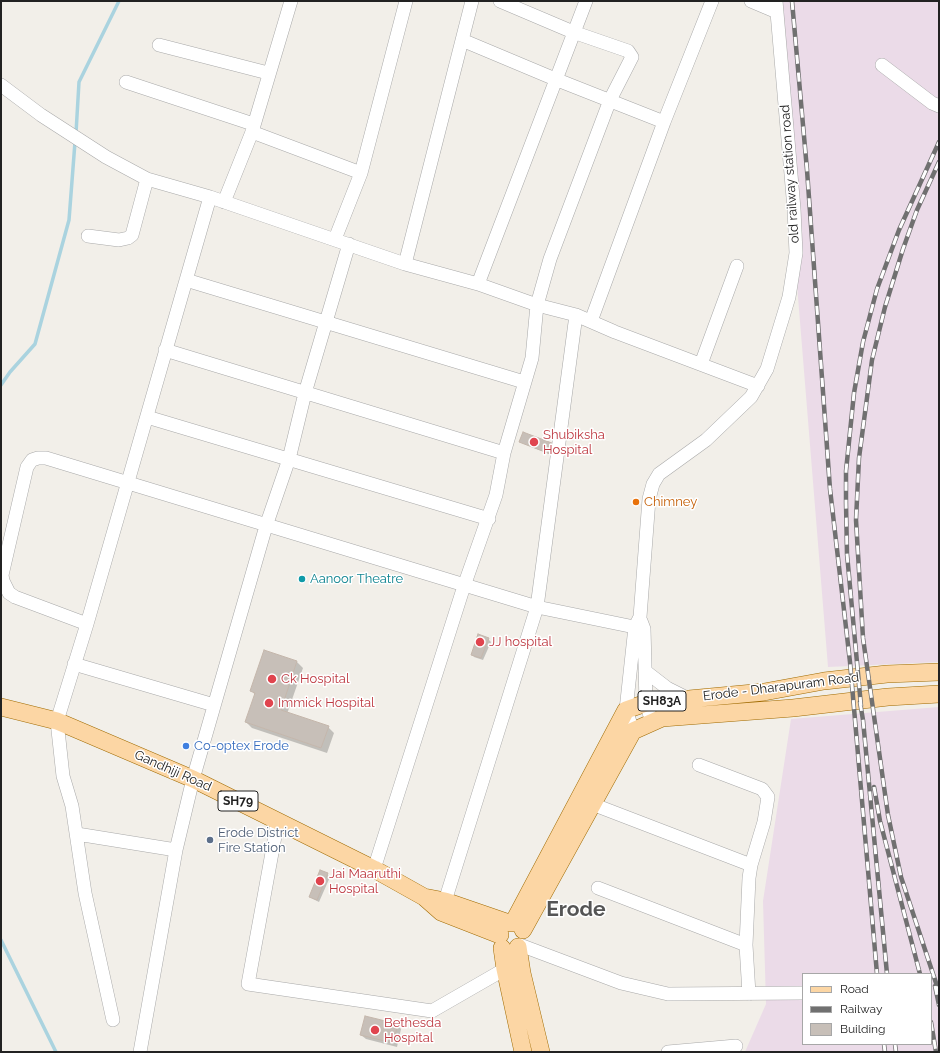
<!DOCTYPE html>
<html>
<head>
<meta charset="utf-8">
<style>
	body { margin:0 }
	#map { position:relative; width:940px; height:1053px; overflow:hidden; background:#f2efe9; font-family:Raleway,sans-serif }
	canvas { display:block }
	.frame { position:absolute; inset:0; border:2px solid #222; pointer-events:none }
	.legend { position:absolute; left:802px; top:973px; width:130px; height:72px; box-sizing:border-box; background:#fff; border:1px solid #a7a7a7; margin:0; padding:5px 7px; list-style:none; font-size:12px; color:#222 }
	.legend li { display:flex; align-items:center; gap:8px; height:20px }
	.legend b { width:20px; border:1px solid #a7a7a7 }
</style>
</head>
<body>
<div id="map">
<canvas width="940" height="1053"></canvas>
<div class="frame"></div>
<ul class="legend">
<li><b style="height:5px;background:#fcd6a4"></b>Road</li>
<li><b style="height:5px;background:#707070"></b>Railway</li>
<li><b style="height:11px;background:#c7bfb8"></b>Building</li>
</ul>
</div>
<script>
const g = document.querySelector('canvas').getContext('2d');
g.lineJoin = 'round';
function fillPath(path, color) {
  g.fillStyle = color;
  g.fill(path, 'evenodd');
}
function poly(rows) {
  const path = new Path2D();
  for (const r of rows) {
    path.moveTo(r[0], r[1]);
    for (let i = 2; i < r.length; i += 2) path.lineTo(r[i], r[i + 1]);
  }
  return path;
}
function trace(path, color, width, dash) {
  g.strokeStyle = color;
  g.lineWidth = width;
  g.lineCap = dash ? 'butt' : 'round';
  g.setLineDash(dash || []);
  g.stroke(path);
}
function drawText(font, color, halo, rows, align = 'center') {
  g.font = font + ' Raleway,sans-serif';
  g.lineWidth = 3;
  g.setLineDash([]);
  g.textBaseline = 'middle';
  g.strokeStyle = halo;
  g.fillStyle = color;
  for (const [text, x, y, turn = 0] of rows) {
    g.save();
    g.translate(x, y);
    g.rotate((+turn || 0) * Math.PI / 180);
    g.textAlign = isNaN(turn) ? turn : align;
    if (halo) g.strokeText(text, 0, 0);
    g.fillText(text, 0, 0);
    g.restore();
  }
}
fillPath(poly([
	[774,1,939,1,939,662,828,667],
	[939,707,939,1052,745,1052,766,1004,763,901,791,719],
	[803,974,931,974,931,1044,803,1044]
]), '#ebdbe8');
fillPath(poly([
	[520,442,559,449,556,457],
	[488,639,491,642,483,660,474,657,472,654],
	[265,652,297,662,303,668,287,714,328,727,334,733,327,753,252,728,246,722,255,695,252,691],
	[327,874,330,877,319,902,313,899,310,897],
	[397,1025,401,1029,397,1047,366,1039,361,1035]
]), '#0003');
trace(poly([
	[76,133,79,82,119,1],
	[1,385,10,372,35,344,69,220,75,142],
	[1,940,56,1052]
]), '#aad3df', 3.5);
const building = poly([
	[523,432,557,445,553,455,519,442,523,432],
	[478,634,489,638,481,658,471,655,478,634],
	[264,650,297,661,281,710,329,726,321,748,245,722,255,693,250,691,264,650],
	[320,870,328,873,317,900,309,897,320,870],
	[365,1016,398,1024,393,1043,360,1035,365,1016]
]);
fillPath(building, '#c7bfb8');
trace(building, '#c4b6ab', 1);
const minor = poly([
	[751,1,777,12],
	[462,40,555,79,664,122],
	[159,45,268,73],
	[882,65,932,103,939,106],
	[126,82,253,124],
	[1,85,41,115,106,157,147,179,210,197,405,264,478,284,537,305,576,315,615,332,758,386],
	[252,132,361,173],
	[224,202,252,132,291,1],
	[88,236,119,240,128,238,132,235,147,179],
	[335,239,361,173,406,1],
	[405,264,472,1],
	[186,280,524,382],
	[478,284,586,1],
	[591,321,664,122,712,1],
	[165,350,504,453],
	[701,364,737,266],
	[147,417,489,519],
	[641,621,644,629,646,703,652,722],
	[87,624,15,597,9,593,3,581,2,575,27,467,32,460,38,458,46,458,537,607,644,629],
	[74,664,214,705],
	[645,671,667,688,687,698],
	[633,731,626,710,635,627,640,617,649,499,653,484,659,474,706,440,751,397,767,369,789,297,796,253,794,209,776,1],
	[699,765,762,789,768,797,764,822,751,865,749,878,746,945,749,994],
	[592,804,751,865],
	[278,820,248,984,432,1011,505,969],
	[77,834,176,850],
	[374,869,464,586,496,495,504,453,532,358,537,305,550,259,610,100,632,57,628,51,573,32,500,1],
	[598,888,746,945],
	[445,901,537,607,576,315],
	[520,945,621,983,668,994,803,993],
	[113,1020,85,893,72,806,63,776,57,721,87,624,210,197],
	[140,1052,176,850,193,779,266,526,289,459,305,393,349,244],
	[668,1052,736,1046]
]);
const major = poly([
	[1,707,57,721,193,779,374,869,424,897,441,912,500,935],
	[424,897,445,901,509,923],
	[513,923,626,710,646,703,764,692,824,681,887,674,939,672],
	[523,930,633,731,662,718,793,708,888,697,939,694],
	[518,947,522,973,541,1052],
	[502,948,505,969,523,1052]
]);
trace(minor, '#a9a9a9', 14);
trace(major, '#a06b00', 18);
trace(minor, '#fff', 13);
trace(major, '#fcd6a4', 17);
const rail = poly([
	[792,1,807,170,830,489,850,662,877,974],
	[939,162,917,210,903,249,885,307,872,360,859,458,856,520,863,638,888,815,901,877,939,992],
	[860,702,863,720,887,974],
	[861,706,847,554,846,503,846,471,854,393,863,342,877,289,899,230,939,142],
	[874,787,880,821,920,974],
	[935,986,939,1005],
	[931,1022,936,1052],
	[884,1044,885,1052],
	[895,1044,896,1052]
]);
trace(rail, '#707070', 4.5);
trace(rail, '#fff', 3, [9]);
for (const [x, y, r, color] of [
	[534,442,5,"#e0444e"],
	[636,502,4,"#e8710a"],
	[302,579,4,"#0f9aa8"],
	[480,642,5,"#e0444e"],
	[272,679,5,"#e0444e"],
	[269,703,5,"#e0444e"],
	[186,746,4,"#3f7fe0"],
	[210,840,4,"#5c6f8a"],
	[320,881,5,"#e0444e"],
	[375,1030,5,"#e0444e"]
]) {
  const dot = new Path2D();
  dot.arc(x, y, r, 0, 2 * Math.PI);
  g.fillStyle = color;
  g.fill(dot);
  trace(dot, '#fff', 1.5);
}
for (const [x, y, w] of [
	[662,701,48],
	[238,801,40]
]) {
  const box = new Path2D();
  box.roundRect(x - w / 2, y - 10, w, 20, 3);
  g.fillStyle = '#fff';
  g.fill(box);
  trace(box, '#222', 1);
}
drawText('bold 12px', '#222', null, [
	["SH83A",662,701],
	["SH79",238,801]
]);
drawText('13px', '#222', '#fff', [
	["old railway station road",790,174,-94],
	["Erode - Dharapuram Road",781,687,-7],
	["Gandhiji Road",173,771,24]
]);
drawText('13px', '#be3a42', '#fff', [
	["Shubiksha",543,435],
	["Hospital",543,450],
	["JJ hospital",489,642],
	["Ck Hospital",281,679],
	["Immick Hospital",278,703],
	["Jai Maaruthi",329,874],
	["Hospital",329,889],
	["Bethesda",384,1023],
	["Hospital",384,1038]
], 'left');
drawText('13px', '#c56008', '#fff', [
	["Chimney",644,502]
], 'left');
drawText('13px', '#0d838f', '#fff', [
	["Aanoor Theatre",310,579]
], 'left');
drawText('13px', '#366cbe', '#fff', [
	["Co-optex Erode",194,746]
], 'left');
drawText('13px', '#4e5e75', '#fff', [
	["Erode District",218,833],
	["Fire Station",218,848]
], 'left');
drawText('bold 21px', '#555', '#fff', [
	["Erode",576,910]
]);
</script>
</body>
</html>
